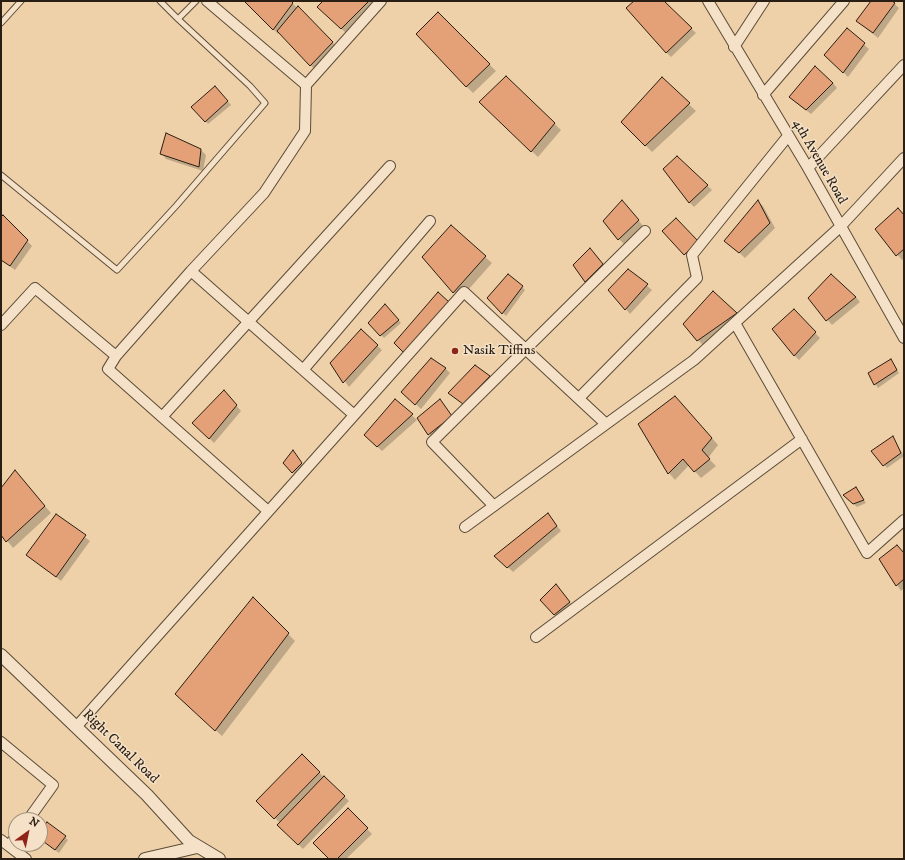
<!DOCTYPE html>
<html>
<head>
<meta charset="utf-8">
<style>
	body { margin:0 }
	#map { position:relative; width:905px; height:860px; overflow:hidden; background:#eed1a9; font-family:"IM FELL DW Pica",serif }
	canvas { display:block }
	.frame { position:absolute; inset:0; border:2px solid #291e13; pointer-events:none }
	.north { position:absolute; left:8px; top:812px; width:40px; height:40px; box-sizing:border-box; background:#f4e1c7; border:1px solid #a3937f; border-radius:50%; rotate:33deg; font-size:11px; font-weight:700; line-height:16px; text-align:center; color:#291e13 }
	.north::after { content:''; display:block; margin:auto; width:14px; height:18px; background:#8f2418; clip-path:polygon(50% 0,100% 100%,50% 72%,0 100%) }
</style>
</head>
<body>
<div id="map">
<canvas width="905" height="860"></canvas>
<div class="frame"></div>
<div class="north">N</div>
</div>
<script>
const g = document.querySelector('canvas').getContext('2d');
g.lineJoin = 'round';
function fillPath(path, color) {
  g.fillStyle = color;
  g.fill(path, 'evenodd');
}
function poly(rows) {
  const path = new Path2D();
  for (const r of rows) {
    path.moveTo(r[0], r[1]);
    for (let i = 2; i < r.length; i += 2) path.lineTo(r[i], r[i + 1]);
  }
  return path;
}
function trace(path, color, width, dash) {
  g.strokeStyle = color;
  g.lineWidth = width;
  g.lineCap = dash ? 'butt' : 'round';
  g.setLineDash(dash || []);
  g.stroke(path);
}
function drawText(font, color, halo, rows, align = 'center') {
  g.font = font + ' "IM FELL DW Pica",serif';
  g.lineWidth = 3;
  g.setLineDash([]);
  g.textBaseline = 'middle';
  g.strokeStyle = halo;
  g.fillStyle = color;
  for (const [text, x, y, turn = 0] of rows) {
    g.save();
    g.translate(x, y);
    g.rotate((+turn || 0) * Math.PI / 180);
    g.textAlign = isNaN(turn) ? turn : align;
    if (halo) g.strokeText(text, 0, 0);
    g.fillText(text, 0, 0);
    g.restore();
  }
}
fillPath(poly([
	[246,1,289,1,298,8,337,47,315,70,280,32,278,34],
	[324,1,382,1,348,35,325,13],
	[636,1,662,1,696,33,671,57,666,52],
	[873,1,891,1,899,8,878,38,857,21],
	[438,14,496,71,473,93,466,86],
	[847,30,869,49,848,77,826,55],
	[506,77,561,130,538,157,487,109],
	[662,79,696,111,652,152,623,122],
	[833,83,837,88,811,114,795,102],
	[215,87,231,105,208,124,193,107],
	[201,150,206,155,203,171,166,159,162,154],
	[677,157,712,190,694,207,689,202],
	[758,202,763,206,775,228,745,258,731,245],
	[627,206,643,226,624,244,619,239],
	[904,216,904,258,902,260,876,229],
	[3,217,32,246,15,270,1,260,1,219],
	[663,231,700,245,688,257],
	[593,252,606,268,589,285,574,265],
	[423,257,485,257,492,263,460,299],
	[628,270,652,290,630,314,610,290],
	[522,287,525,290,506,316,489,298],
	[713,292,741,319,703,345,698,340],
	[856,297,860,302,832,325,809,298],
	[388,308,401,323,384,338,370,323],
	[794,311,820,338,799,360,794,355],
	[361,331,382,350,349,387,332,363],
	[891,360,899,373,878,388,869,374],
	[475,366,494,381,468,408,450,393],
	[445,368,450,373,421,409,403,392],
	[229,397,241,411,214,443,194,423],
	[395,400,417,420,382,451,370,440],
	[682,404,718,445,708,458,716,466,701,478,689,465,675,480,669,473],
	[419,419,455,420,432,438],
	[893,438,904,456,887,468,873,451],
	[293,451,304,467,296,476,285,463],
	[16,472,51,513,13,548,1,533,1,489],
	[856,488,866,503,857,507,844,495],
	[548,514,561,531,513,572,496,556],
	[56,515,90,541,61,581,27,555],
	[904,553,904,588,901,591,881,560],
	[556,585,573,606,558,617,542,600],
	[253,599,295,641,222,736,183,701],
	[302,756,349,801,303,849,278,825,280,823,258,801],
	[348,810,372,834,346,859,331,859],
	[40,833,65,837,68,840,59,853,40,839]
]), '#0003');
const building = poly([
	[244,1,291,1,293,3,273,30,244,1],
	[323,1,369,1,341,29,317,7,323,1],
	[634,1,664,1,692,28,666,53,626,8,634,1],
	[871,1,892,1,895,3,873,33,856,21,871,1],
	[298,6,333,42,310,66,277,31,298,6],
	[438,12,490,64,466,87,416,34,438,12],
	[847,28,865,43,843,73,824,55,847,28],
	[815,66,833,83,806,110,789,97,815,66],
	[506,76,555,123,531,152,479,102,506,76],
	[662,77,690,103,645,146,621,122,662,77],
	[215,86,228,101,205,122,191,107,215,86],
	[166,133,201,149,199,167,160,154,166,133],
	[677,156,708,185,689,203,663,169,677,156],
	[622,200,639,220,618,240,603,221,622,200],
	[758,200,770,223,739,253,724,241,758,200],
	[898,208,904,215,904,249,896,256,875,229,898,208],
	[3,215,28,240,10,266,1,260,1,217,3,215],
	[676,218,698,241,684,255,662,231,676,218],
	[451,225,486,256,453,293,422,257,451,225],
	[590,248,603,264,585,282,573,265,590,248],
	[628,269,648,284,625,310,608,290,628,269],
	[508,274,523,286,502,314,487,298,508,274],
	[831,274,856,297,826,321,808,298,831,274],
	[713,291,737,313,697,341,683,324,713,291],
	[438,292,449,302,404,353,394,343,438,292],
	[385,304,399,320,380,336,368,323,385,304],
	[794,309,816,332,794,356,772,329,794,309],
	[361,329,378,345,343,383,330,363,361,329],
	[431,358,446,368,415,405,401,392,431,358],
	[891,359,897,370,874,385,868,373,891,359],
	[475,365,490,376,463,404,448,393,475,365],
	[224,390,237,405,209,439,192,423,224,390],
	[675,396,712,438,702,450,710,459,694,472,683,459,668,474,638,424,675,396],
	[395,399,413,414,377,447,364,435,395,399],
	[440,399,452,416,428,435,417,418,440,399],
	[893,436,901,453,883,466,871,451,893,436],
	[293,450,302,463,292,473,283,463,293,450],
	[15,470,45,506,6,542,1,535,1,488,15,470],
	[856,487,864,500,853,504,843,495,856,487],
	[548,513,557,526,507,568,494,556,548,513],
	[56,514,86,535,56,577,26,555,56,514],
	[897,545,904,553,904,579,896,586,879,559,897,545],
	[556,584,570,602,554,615,540,600,556,584],
	[253,597,289,633,215,731,175,694,253,597],
	[302,754,320,772,274,819,256,801,302,754],
	[324,776,345,796,298,845,277,825,324,776],
	[348,808,368,828,337,859,329,859,313,843,348,808],
	[47,822,66,836,55,850,40,839,40,831,47,822]
]);
fillPath(building, '#e4a178');
trace(building, '#291e13', 1);
const service = poly([
	[160,1,178,19],
	[1,23,21,1],
	[1,175,117,270,176,206,265,103,250,86,178,19,196,1]
]);
const minor = poly([
	[207,1,306,85,381,1],
	[708,1,808,168,904,338],
	[734,47,764,1],
	[306,85,305,131,264,193,191,271,353,414],
	[763,95,844,1],
	[808,168,904,65],
	[191,271,116,356,108,369,268,511],
	[735,323,867,553,904,520],
	[1,325,35,288,116,356],
	[303,370,430,221],
	[579,398,697,278,692,255,788,136],
	[162,417,390,166],
	[494,506,432,442,645,231],
	[465,527,694,360,840,227,904,158],
	[536,637,802,439],
	[77,726,464,292,606,424],
	[1,742,53,785,28,820],
	[1,840,26,859],
	[9,846,16,836]
]);
const tertiary = poly([
	[1,655,147,795,189,841,219,859],
	[145,859,197,847]
]);
trace(service, '#5a4b38', 7);
trace(minor, '#5a4b38', 12);
trace(tertiary, '#5a4b38', 14);
trace(service, '#f4e1c7', 5);
trace(minor, '#f4e1c7', 10);
trace(tertiary, '#f4e1c7', 12);
for (const [x, y, r, color] of [
	[455,351,4,"#8f2418"]
]) {
  const dot = new Path2D();
  dot.arc(x, y, r, 0, 2 * Math.PI);
  g.fillStyle = color;
  g.fill(dot);
  trace(dot, '#f4e1c7', 1.5);
}
drawText('14px', '#291e13', '#f4e1c7', [
	["4th Avenue Road",819,162,60],
	["Right Canal Road",120,747,44]
]);
drawText('14px', '#291e13', '#f4e1c7', [
	["Nasik Tiffins",463,351]
], 'left');
</script>
</body>
</html>
